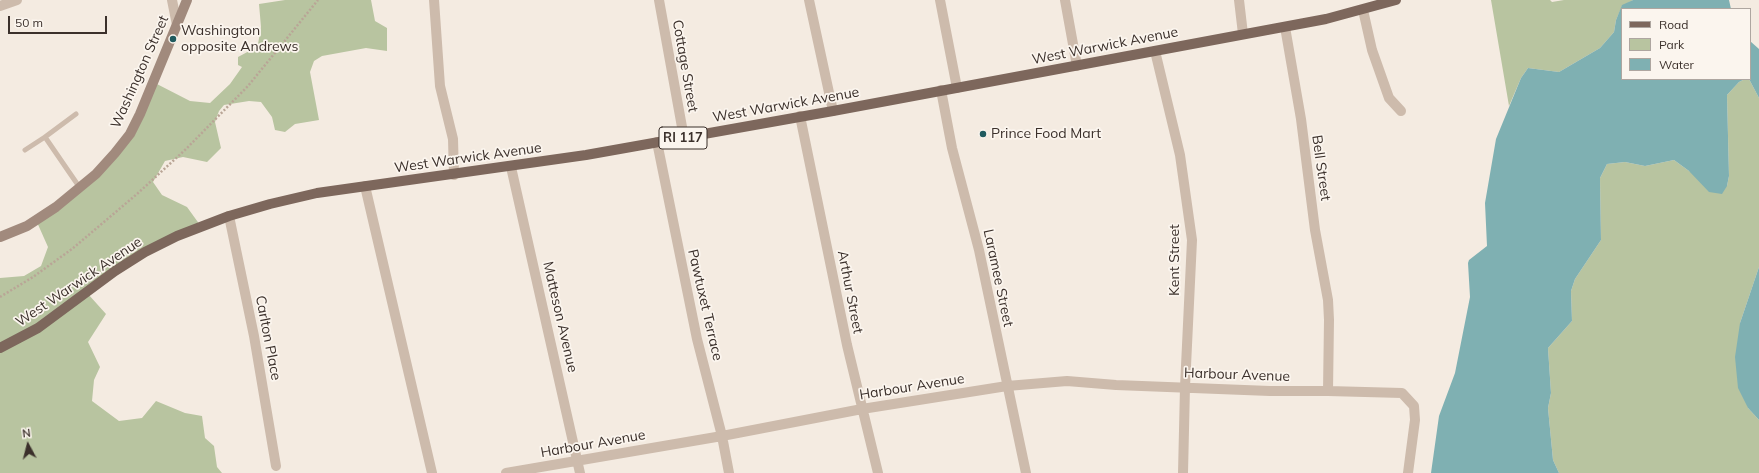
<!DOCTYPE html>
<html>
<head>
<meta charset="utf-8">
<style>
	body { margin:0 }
	#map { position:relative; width:1759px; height:473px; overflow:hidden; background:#f4ebe1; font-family:Mulish,sans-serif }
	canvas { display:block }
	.legend { position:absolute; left:1621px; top:8px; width:130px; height:72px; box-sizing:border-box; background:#fbf5ee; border:1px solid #aea6a0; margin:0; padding:5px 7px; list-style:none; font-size:12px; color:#3b302b }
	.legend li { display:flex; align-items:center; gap:8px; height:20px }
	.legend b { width:20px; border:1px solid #aea6a0 }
	.north { position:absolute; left:8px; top:425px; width:40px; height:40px; -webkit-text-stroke:3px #fbf5ee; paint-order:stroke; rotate:353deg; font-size:11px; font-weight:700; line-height:16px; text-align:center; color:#3b302b }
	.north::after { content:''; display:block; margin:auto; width:14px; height:18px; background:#3b302b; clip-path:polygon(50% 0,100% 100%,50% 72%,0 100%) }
	.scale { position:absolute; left:8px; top:16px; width:99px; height:18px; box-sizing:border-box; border:2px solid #3b302b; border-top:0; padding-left:5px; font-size:12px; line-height:14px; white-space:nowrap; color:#3b302b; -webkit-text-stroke:3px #fbf5ee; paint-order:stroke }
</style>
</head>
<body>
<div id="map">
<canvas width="1759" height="473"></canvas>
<ul class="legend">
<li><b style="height:5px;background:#7d675c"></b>Road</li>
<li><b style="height:11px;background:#b8c4a0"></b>Park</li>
<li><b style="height:11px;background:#7fb0b2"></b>Water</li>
</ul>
<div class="north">N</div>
<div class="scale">50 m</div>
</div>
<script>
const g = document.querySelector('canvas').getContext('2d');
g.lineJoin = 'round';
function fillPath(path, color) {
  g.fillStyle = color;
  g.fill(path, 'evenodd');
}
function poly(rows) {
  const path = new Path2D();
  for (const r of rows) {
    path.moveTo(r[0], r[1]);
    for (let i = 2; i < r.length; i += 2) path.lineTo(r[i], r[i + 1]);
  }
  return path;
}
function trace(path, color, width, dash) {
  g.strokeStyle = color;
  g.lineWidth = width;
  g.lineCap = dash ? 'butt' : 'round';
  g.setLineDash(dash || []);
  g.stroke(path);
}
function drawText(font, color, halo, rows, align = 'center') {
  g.font = font + ' Mulish,sans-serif';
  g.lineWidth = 3.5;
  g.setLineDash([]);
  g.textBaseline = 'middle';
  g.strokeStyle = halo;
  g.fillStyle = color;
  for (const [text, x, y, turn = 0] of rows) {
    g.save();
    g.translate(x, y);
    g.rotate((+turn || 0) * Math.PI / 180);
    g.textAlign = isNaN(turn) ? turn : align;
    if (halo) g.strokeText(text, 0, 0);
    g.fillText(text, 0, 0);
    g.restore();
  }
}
fillPath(poly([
	[285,0,371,0,375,21,387,28,387,51,366,48,322,56,314,61,310,72,319,120,295,124,285,132,275,130,272,117,261,102,249,101,224,105,219,111,215,122,221,148,207,162,183,157,165,161,153,182,162,195,187,207,200,225,172,237,88,294,106,314,88,342,100,367,94,380,92,401,119,421,142,418,156,401,185,413,202,416,205,438,214,446,217,467,222,473,0,473,0,278,24,276,41,266,48,247,36,220,115,154,153,82,190,101,210,103,230,84,242,67,238,65,238,57,253,49,258,44,261,27,259,4],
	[1491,0,1550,0,1552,2,1564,0,1633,0,1622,6,1616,20,1614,32,1600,48,1559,72,1528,68,1521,78,1509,106],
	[1745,79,1749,79,1759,98,1759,267,1740,323,1748,408,1759,420,1759,473,1559,473,1553,460,1548,408,1551,393,1548,348,1572,321,1571,291,1575,279,1601,240,1600,178,1607,164,1625,162,1645,166,1674,160,1689,171,1727,186,1729,176,1727,95,1739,82]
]), '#b8c4a0');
fillPath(poly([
	[1633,0,1729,0,1731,9,1622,9,1622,79,1745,79,1739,82,1727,95,1729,176,1727,186,1722,194,1709,192,1689,171,1674,160,1645,166,1625,162,1607,164,1600,178,1601,240,1575,279,1571,291,1572,321,1548,348,1551,393,1548,408,1553,460,1559,473,1431,473,1439,416,1455,373,1470,297,1468,263,1469,260,1487,246,1485,203,1496,139,1521,78,1528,68,1559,72,1600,48,1614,32,1616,20,1622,5],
	[1750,41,1759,49,1759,98,1749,79],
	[1759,267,1759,420,1748,408,1738,388,1735,357,1740,323]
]), '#7fb0b2');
trace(poly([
	[0,297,33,277,72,249,137,194,186,149,248,86,318,0]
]), '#b9a596', 2.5, [2, 2]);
trace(poly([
	[45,137,76,114],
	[25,150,45,137,80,188]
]), '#cdbbac', 5);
trace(poly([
	[434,0,440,86,453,139,454,175],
	[659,0,684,138],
	[809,0,833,111],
	[940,0,957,88],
	[1065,0,1077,66],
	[1239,0,1243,34],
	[0,6,17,0],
	[1363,10,1372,50,1389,98,1401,111],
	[1285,27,1301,119,1315,230,1328,300,1329,320,1328,391],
	[1155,51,1180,155,1192,240,1185,387,1183,473],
	[941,90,952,148,979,250,1026,473],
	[800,116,847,345,878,473],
	[657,142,697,339,722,436,729,473],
	[511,167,580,473],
	[365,186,432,473],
	[229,216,254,336,276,466],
	[506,473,722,436,862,409,1007,386,1067,381,1116,385,1270,391,1328,391,1402,393,1414,406,1415,420,1408,473]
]), '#cdbbac', 10);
trace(poly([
	[172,0,177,25]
]), '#cdbbac', 10);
trace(poly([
	[0,237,27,226,56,207,96,174,115,153,130,134,140,114,187,0]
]), '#a18a7d', 10);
trace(poly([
	[0,348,38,328,115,271,145,252,177,236,229,216,270,204,317,193,586,155,833,111,1326,19,1396,0]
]), '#7d675c', 10);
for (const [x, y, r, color] of [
	[173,39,4,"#1f5a5e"],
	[983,134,4,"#1f5a5e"]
]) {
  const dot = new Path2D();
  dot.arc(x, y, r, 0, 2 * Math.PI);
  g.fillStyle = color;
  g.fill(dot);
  trace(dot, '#fbf5ee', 1.5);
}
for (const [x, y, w] of [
	[683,138,48]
]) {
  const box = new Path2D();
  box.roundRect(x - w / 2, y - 11, w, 22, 3);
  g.fillStyle = '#fbf5ee';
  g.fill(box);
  trace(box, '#3b302b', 1);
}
drawText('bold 13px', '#3b302b', null, [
	["RI 117",683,138]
]);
drawText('14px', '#3b302b', '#fbf5ee', [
	["Washington",181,31],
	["opposite Andrews",181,47],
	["Prince Food Mart",991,134]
], 'left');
drawText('14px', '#3b302b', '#fbf5ee', [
	["West Warwick Avenue",1105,46,-11],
	["Cottage Street",685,66,80],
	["Washington Street",140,72,-66],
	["West Warwick Avenue",786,105,-10],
	["West Warwick Avenue",468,158,-8],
	["Bell Street",1321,168,82],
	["Kent Street",1175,260,-90],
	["Laramee Street",998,278,78],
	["West Warwick Avenue",79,282,-34],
	["Arthur Street",850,292,79],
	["Pawtuxet Terrace",705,305,77],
	["Matteson Avenue",560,317,77],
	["Carlton Place",268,338,79],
	["Harbour Avenue",1237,375,2],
	["Harbour Avenue",912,387,-9],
	["Harbour Avenue",593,444,-10]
]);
</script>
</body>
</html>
